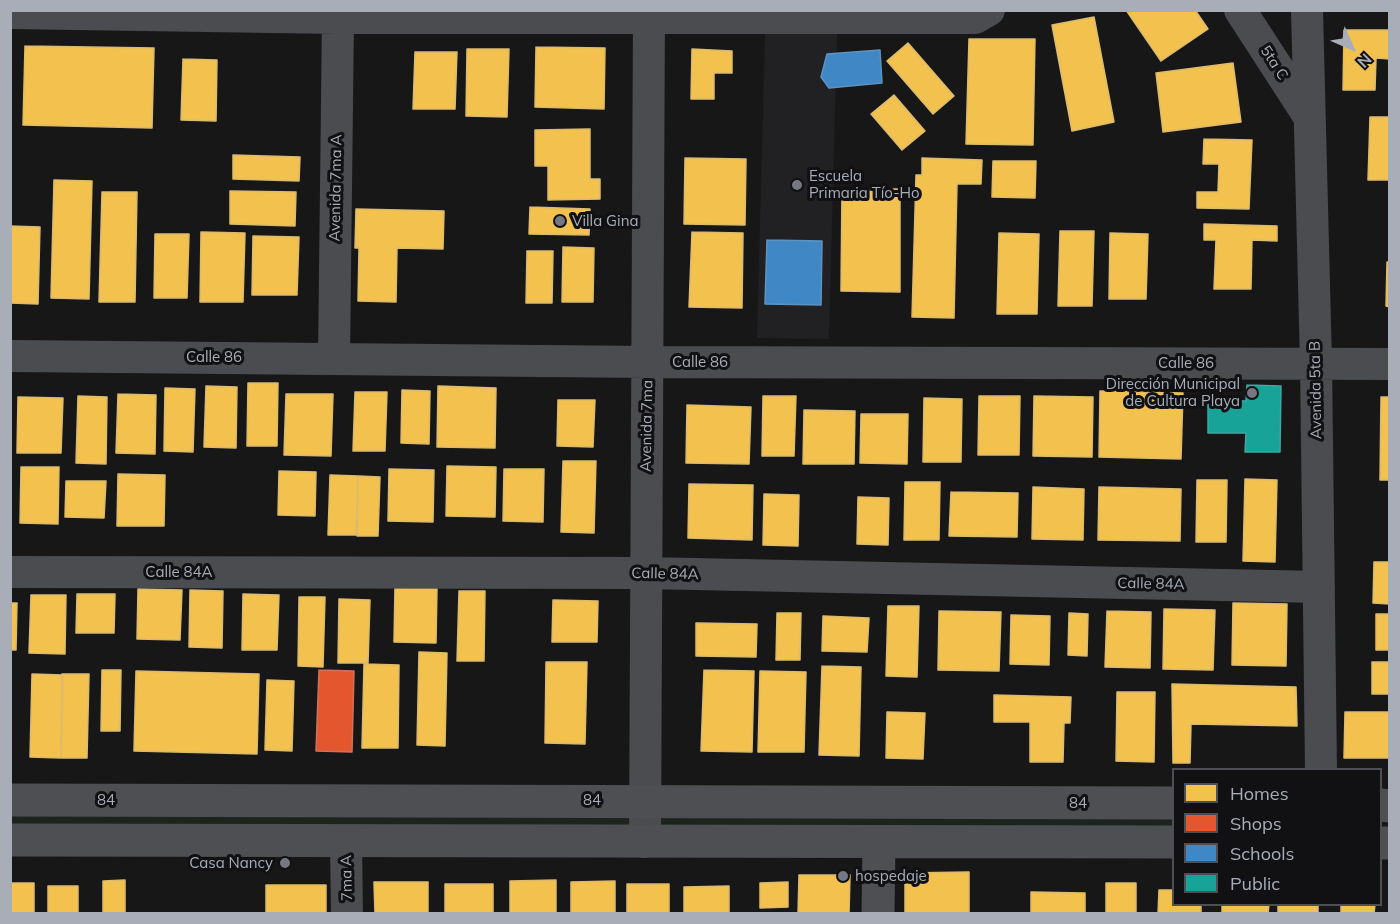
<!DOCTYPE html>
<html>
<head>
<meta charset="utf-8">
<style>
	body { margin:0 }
	#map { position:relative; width:1400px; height:924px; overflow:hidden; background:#171717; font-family:Mulish,sans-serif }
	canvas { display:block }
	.frame { position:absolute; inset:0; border:12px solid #a8adb8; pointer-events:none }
	.legend { position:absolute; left:1172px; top:768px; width:210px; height:138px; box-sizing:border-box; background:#111113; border:2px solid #4d4f55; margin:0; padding:8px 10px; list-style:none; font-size:18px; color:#a8adb8 }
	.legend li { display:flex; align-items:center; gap:12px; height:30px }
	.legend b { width:30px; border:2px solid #4d4f55 }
	.north { position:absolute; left:1322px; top:18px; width:60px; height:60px; -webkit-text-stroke:4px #111113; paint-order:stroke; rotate:135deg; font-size:16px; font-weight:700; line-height:24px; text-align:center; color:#a8adb8 }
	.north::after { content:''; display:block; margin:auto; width:21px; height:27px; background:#a8adb8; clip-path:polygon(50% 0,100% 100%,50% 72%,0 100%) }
</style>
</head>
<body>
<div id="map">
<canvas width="1400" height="924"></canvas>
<div class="frame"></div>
<ul class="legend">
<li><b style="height:16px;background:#f2c14e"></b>Homes</li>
<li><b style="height:16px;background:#e4572e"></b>Shops</li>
<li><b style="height:16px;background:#3f88c5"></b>Schools</li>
<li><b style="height:16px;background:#17a398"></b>Public</li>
</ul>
<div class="north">N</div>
</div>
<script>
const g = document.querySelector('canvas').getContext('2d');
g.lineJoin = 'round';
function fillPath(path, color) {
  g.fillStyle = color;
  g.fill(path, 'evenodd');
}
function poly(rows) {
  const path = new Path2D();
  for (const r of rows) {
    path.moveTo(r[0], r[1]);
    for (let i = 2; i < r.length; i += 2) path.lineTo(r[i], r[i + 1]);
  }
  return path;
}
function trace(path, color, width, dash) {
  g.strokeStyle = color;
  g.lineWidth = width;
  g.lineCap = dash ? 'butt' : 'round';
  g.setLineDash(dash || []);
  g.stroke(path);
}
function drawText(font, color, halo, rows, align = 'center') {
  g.font = font + ' Mulish,sans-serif';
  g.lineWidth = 6;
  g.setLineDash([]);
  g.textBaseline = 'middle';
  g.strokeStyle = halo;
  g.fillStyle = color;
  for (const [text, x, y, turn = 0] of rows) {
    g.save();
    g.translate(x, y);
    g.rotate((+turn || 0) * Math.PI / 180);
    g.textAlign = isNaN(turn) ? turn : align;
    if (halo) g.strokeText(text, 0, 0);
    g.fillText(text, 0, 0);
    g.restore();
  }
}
fillPath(poly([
	[765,32,837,33,829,339,757,338]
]), '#212123');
fillPath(poly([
	[656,813,1173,816,1174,826,657,827],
	[634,814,634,827,11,830,10,816]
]), '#1d241e');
const homes = poly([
	[1126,10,1195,10,1208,29,1161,61,1126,10],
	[1094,17,1114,122,1072,131,1052,25,1094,17],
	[1344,30,1390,30,1390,59,1376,58,1375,90,1343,90,1344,30],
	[969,39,1035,39,1033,145,966,144,969,39],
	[908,43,954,96,933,114,887,61,908,43],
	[25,46,154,48,152,128,23,125,25,46],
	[536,47,605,48,604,109,535,107,536,47],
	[467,49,509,49,507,117,466,116,467,49],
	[692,49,732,51,732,73,714,73,714,99,691,99,692,49],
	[415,52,457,52,455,109,413,109,415,52],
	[183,59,217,60,216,121,181,120,183,59],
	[1233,63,1241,122,1163,132,1156,73,1233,63],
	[894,95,925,131,902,150,871,114,894,95],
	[1370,117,1390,117,1390,180,1368,180,1370,117],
	[590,129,590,179,600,179,600,199,548,200,548,166,535,166,535,130,590,129],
	[1204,139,1252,140,1249,209,1197,208,1197,192,1218,192,1219,164,1203,164,1204,139],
	[233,155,300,157,299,181,233,179,233,155],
	[685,158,746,159,745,225,684,224,685,158],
	[922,158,982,160,981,184,957,184,954,318,912,317,916,175,922,175,922,158],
	[993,161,1036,161,1035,198,992,197,993,161],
	[54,180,92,181,89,299,51,298,54,180],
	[842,189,900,189,900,292,841,291,842,189],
	[230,191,296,192,295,226,230,224,230,191],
	[102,192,137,192,135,302,99,302,102,192],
	[530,207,590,209,589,235,529,234,530,207],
	[356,209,444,211,443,249,397,248,396,302,358,301,359,248,355,248,356,209],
	[1204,224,1277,226,1277,241,1252,240,1251,289,1214,289,1216,240,1204,240,1204,224],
	[10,226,40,227,38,304,10,303,10,226],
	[1060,231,1094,231,1092,306,1058,306,1060,231],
	[201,232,245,233,243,302,200,302,201,232],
	[692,232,743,233,742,308,689,307,692,232],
	[999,233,1039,234,1037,314,997,314,999,233],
	[1110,233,1148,234,1146,299,1109,299,1110,233],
	[155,234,189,234,187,298,154,298,155,234],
	[253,236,299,237,297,295,252,295,253,236],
	[563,247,594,248,593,302,562,302,563,247],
	[527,251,553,251,552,303,526,303,527,251],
	[1387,262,1390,262,1390,307,1386,306,1387,262],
	[248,383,278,383,277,446,247,446,248,383],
	[206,386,237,387,236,448,204,447,206,386],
	[438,386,496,388,495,448,437,447,438,386],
	[165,388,195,389,193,452,164,451,165,388],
	[402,390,430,391,429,444,401,443,402,390],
	[1100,391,1183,393,1181,459,1099,457,1100,391],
	[355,392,387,392,385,451,353,451,355,392],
	[118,394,156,395,155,454,116,453,118,394],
	[286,394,333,394,331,456,284,455,286,394],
	[78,396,107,397,106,464,76,463,78,396],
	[763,396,796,396,794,456,762,456,763,396],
	[979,396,1020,396,1019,455,978,455,979,396],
	[1034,396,1093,397,1092,457,1033,456,1034,396],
	[18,397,63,398,61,453,17,453,18,397],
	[1381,397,1390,397,1390,480,1380,480,1381,397],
	[924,398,962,399,961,462,923,462,924,398],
	[558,400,595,400,593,447,557,446,558,400],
	[687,405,751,407,749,464,686,463,687,405],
	[804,410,855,411,854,464,803,464,804,410],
	[861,414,908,414,907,464,860,463,861,414],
	[563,461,596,461,594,533,561,532,563,461],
	[447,466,496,467,495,517,446,516,447,466],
	[21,467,59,467,58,524,20,523,21,467],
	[389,469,434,470,433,522,388,521,389,469],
	[504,469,544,469,543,522,503,521,504,469],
	[279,471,316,472,315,516,278,515,279,471],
	[118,474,165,475,164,526,117,526,118,474],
	[330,475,358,476,356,535,328,535,330,475],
	[358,476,380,477,378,536,357,536,358,476],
	[1245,479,1277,480,1275,562,1243,561,1245,479],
	[1197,480,1227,480,1226,542,1196,542,1197,480],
	[66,481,106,481,104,518,65,517,66,481],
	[905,482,940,482,939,540,904,540,905,482],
	[689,484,753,485,752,540,688,538,689,484],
	[1033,487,1084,489,1083,540,1032,539,1033,487],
	[1099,487,1181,489,1180,541,1098,540,1099,487],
	[951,492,1018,493,1017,537,949,536,951,492],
	[764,494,799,495,798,546,763,545,764,494],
	[858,497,889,498,888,545,857,544,858,497],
	[1374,562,1390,562,1390,604,1373,603,1374,562],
	[395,587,437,588,436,643,394,642,395,587],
	[138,589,182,590,180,640,137,639,138,589],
	[190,590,223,591,222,648,189,647,190,590],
	[459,591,485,591,484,661,457,661,459,591],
	[77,594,115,594,114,633,76,633,77,594],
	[243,594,279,595,277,650,242,650,243,594],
	[31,595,66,595,65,654,29,653,31,595],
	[299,597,325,597,323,667,298,666,299,597],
	[339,599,370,600,368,663,338,663,339,599],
	[553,600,598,601,597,642,552,642,553,600],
	[10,603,17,603,16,650,10,650,10,603],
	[1233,603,1287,604,1286,666,1232,665,1233,603],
	[888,606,919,606,917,677,886,676,888,606],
	[1164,609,1215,610,1213,670,1163,669,1164,609],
	[939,611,1001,612,999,671,938,670,939,611],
	[1107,611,1151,612,1150,668,1105,667,1107,611],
	[777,613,801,613,800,660,776,660,777,613],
	[1069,613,1088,614,1087,656,1068,655,1069,613],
	[1376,614,1390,614,1390,650,1376,650,1376,614],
	[1011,615,1050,616,1049,665,1010,664,1011,615],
	[823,616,869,618,867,652,822,651,823,616],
	[696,623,757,624,756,657,696,656,696,623],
	[419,652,447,653,445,746,417,745,419,652],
	[546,662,587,662,585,744,545,743,546,662],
	[1372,662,1390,662,1390,694,1372,694,1372,662],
	[364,664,399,665,398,748,362,748,364,664],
	[822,666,861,667,859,756,819,755,822,666],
	[102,670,121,670,120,731,101,731,102,670],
	[704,670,754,671,752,752,701,751,704,670],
	[136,671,259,674,257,754,134,751,136,671],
	[760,671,806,672,804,752,758,752,760,671],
	[32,674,63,675,61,758,30,757,32,674],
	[62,674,89,674,87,758,61,758,62,674],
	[267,680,294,681,292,751,265,750,267,680],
	[1172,684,1296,687,1297,726,1191,724,1190,763,1173,763,1172,684],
	[1117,692,1155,692,1154,762,1116,761,1117,692],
	[994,695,1071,697,1070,723,1064,723,1063,762,1030,762,1030,722,994,722,994,695],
	[887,712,925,713,923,759,886,758,887,712],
	[1345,712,1390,712,1390,758,1344,758,1345,712],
	[969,872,969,914,905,914,905,873,969,872],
	[799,875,850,875,849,914,798,914,799,875],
	[125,880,125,914,103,914,103,881,125,880],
	[556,880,556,914,510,914,510,881,556,880],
	[615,881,615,914,571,914,571,882,615,881],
	[374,882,428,882,428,914,375,914,374,882],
	[788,882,788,907,760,908,760,883,788,882],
	[10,883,34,883,34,914,10,914,10,883],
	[1106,883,1136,883,1136,914,1106,914,1106,883],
	[445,884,493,884,493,914,445,914,445,884],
	[627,884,669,884,669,914,627,914,627,884],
	[266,885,326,885,326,914,266,914,266,885],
	[48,886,78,886,78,914,48,914,48,886],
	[729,886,729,914,684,914,684,887,729,886],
	[1159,890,1174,890,1174,904,1201,904,1201,914,1158,914,1159,890],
	[1031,892,1085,893,1085,914,1031,914,1031,892],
	[1222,904,1269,904,1268,914,1222,914,1222,904],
	[1278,904,1318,904,1318,914,1278,914,1278,904],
	[1341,904,1375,904,1374,914,1341,914,1341,904]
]);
fillPath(homes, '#f2c14e');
trace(homes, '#dcbb6e', 1.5);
const shops = poly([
	[319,670,354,671,352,752,316,751,319,670]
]);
fillPath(shops, '#e4572e');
trace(shops, '#d27157', 1.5);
const schools = poly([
	[880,50,882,83,829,88,821,77,827,54,880,50],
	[767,240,822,241,821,305,765,304,767,240]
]);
fillPath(schools, '#3f88c5');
trace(schools, '#5e93c1', 1.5);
const public = poly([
	[1247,385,1281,386,1280,452,1245,452,1246,433,1208,433,1208,400,1246,401,1247,385]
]);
fillPath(public, '#17a398');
trace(public, '#42a6a2', 1.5);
trace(poly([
	[1240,10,1308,115],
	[1307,10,1316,363,1321,770],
	[10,13,338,18,975,18,989,10],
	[10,356,648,362,1390,364],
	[334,358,338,18],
	[10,572,646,573,1319,587],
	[346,842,347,914],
	[645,842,649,10]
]), '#4b4c50', 32);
trace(poly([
	[10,800,1174,803],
	[1380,805,1390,806],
	[10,840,1174,842],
	[1380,843,1390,843],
	[878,914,879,843]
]), '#4d4f52', 33);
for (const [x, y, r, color] of [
	[797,185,6,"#757880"],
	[560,221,6,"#757880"],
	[1252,393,6,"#757880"],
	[285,863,6,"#757880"],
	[843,876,6,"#757880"]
]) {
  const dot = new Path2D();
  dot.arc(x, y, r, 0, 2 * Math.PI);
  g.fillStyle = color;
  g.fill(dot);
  trace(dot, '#111113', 2);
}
drawText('15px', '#a8adb8', '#111113', [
	["5ta C",1274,63,57],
	["Avenida 7ma A",336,188,-89],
	["Calle 86",214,357],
	["Calle 86",700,362],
	["Calle 86",1186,363],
	["Avenida 5ta B",1316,390,-91],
	["Avenida 7ma",647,426,-89],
	["Calle 84A",179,572],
	["Calle 84A",665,574,1],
	["Calle 84A",1151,584,1],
	["84",106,800],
	["84",592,800],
	["84",1078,803],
	["7ma A",347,878,-91]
]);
drawText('15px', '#a8adb8', '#111113', [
	["Escuela",809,176],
	["Primaria Tío-Ho",809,193],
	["Villa Gina",572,221],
	["Dirección Municipal",1240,384,"right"],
	["de Cultura Playa",1240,401,"right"],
	["Casa Nancy",273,863,"right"],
	["hospedaje",855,876]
], 'left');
</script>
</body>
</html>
